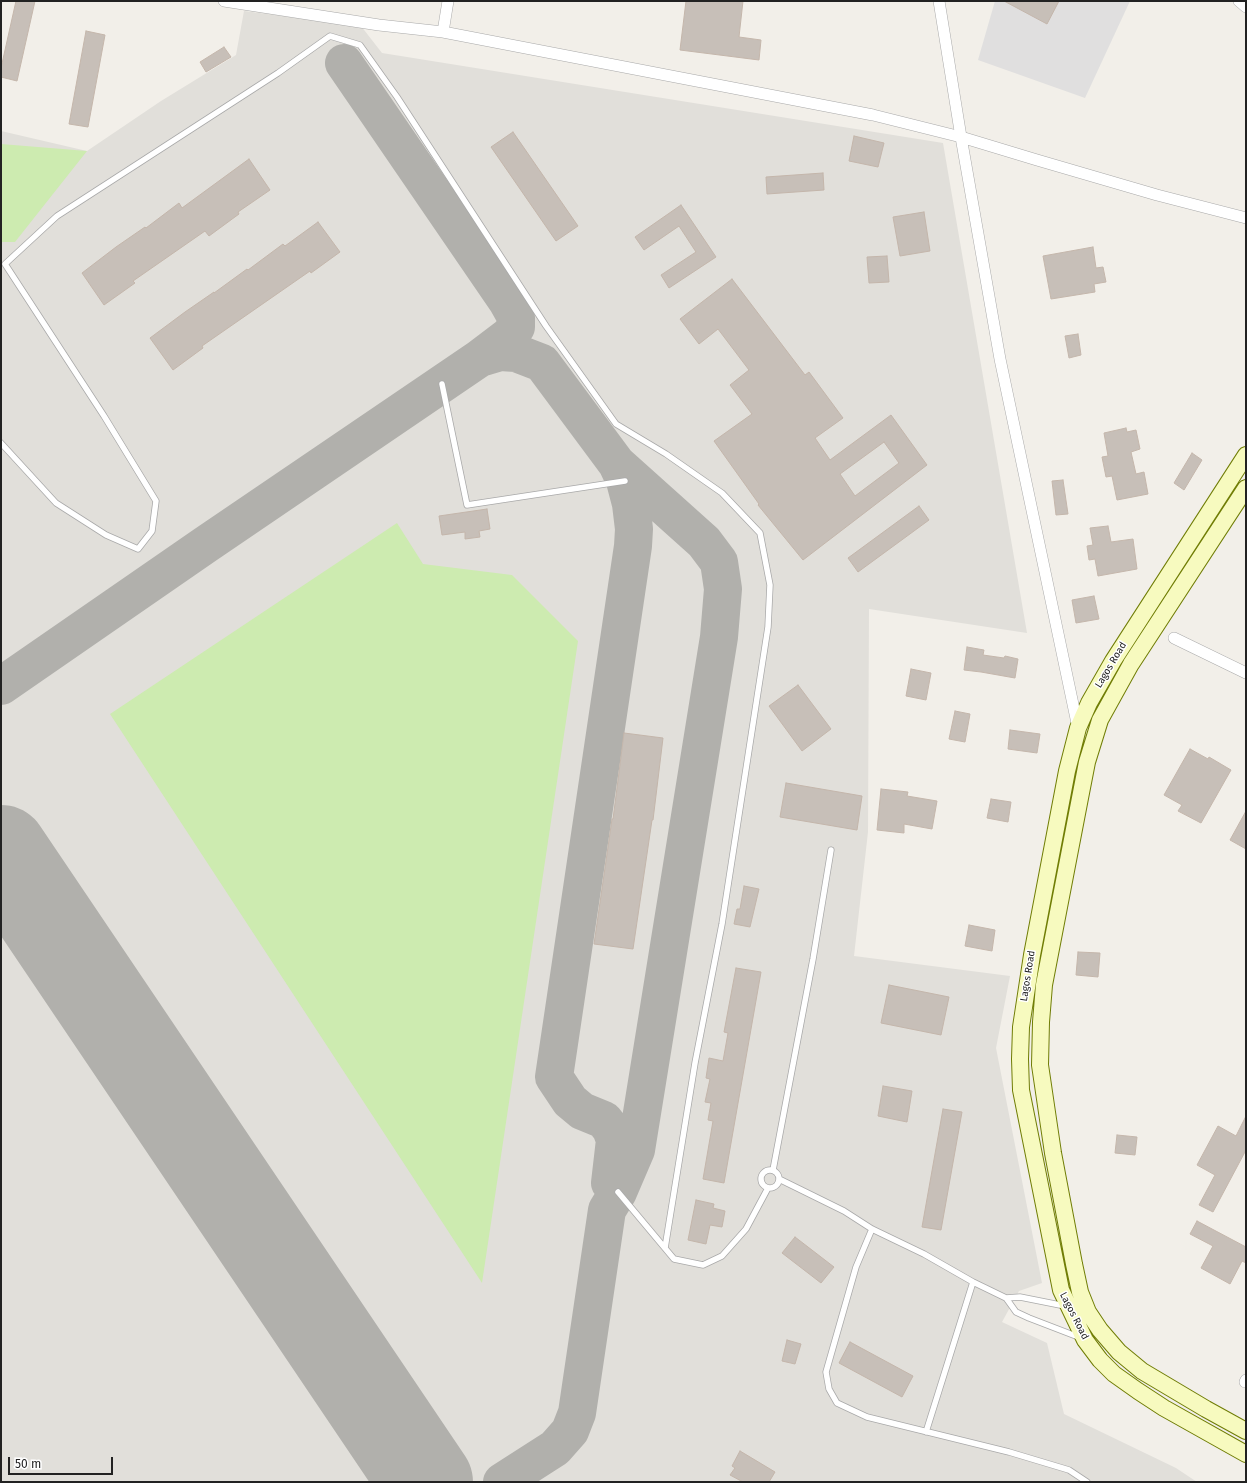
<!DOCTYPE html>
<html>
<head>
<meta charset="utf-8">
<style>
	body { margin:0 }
	#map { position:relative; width:1247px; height:1483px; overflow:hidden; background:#f2efe9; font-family:"Fira Sans",sans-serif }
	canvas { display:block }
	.frame { position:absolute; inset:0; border:2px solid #222; pointer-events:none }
	.scale { position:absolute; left:8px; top:1457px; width:105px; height:18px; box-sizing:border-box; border:2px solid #222; border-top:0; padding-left:5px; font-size:12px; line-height:14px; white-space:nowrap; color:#222; -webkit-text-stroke:3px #fff; paint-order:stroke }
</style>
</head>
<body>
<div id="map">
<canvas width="1247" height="1483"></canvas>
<div class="frame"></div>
<div class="scale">50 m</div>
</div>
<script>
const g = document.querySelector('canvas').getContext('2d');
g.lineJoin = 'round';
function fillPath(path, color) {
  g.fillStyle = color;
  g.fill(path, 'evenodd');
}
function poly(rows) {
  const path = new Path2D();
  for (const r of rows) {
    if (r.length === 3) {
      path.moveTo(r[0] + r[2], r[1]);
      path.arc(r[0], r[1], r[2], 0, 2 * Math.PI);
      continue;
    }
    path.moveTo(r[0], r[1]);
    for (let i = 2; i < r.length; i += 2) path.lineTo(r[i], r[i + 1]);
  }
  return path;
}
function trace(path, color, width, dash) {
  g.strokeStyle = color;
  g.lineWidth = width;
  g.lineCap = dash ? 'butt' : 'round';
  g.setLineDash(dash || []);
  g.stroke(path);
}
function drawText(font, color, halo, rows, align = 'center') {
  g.font = font + ' "Fira Sans",sans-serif';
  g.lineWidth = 3;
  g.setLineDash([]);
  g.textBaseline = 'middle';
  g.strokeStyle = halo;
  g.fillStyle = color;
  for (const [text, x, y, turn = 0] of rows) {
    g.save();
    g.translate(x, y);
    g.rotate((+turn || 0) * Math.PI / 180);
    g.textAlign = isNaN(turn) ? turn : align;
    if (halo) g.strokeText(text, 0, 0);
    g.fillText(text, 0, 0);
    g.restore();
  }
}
fillPath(poly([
	[995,1,1130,1,1085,98,978,60]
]), '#e0dfdf');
fillPath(poly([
	[244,11,361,26,382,53,943,143,1027,633,869,609,868,832,854,956,1010,976,996,1048,1042,1283,1019,1291,1002,1322,1047,1343,1064,1414,1176,1468,1197,1482,1,1482,1,131,87,151,161,101,236,55]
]), '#e1dfda');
fillPath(poly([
	[1,144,87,151,15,242,1,242],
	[397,523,423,564,512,575,578,641,482,1283,110,714]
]), '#cdebb0');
trace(poly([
	[344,63,507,301,516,317,516,327,509,336,480,358],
	[1,686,205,545,480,358,500,352,516,353,542,363,617,464,704,542,719,562,723,589,719,637,636,1150,618,1192,607,1210,577,1413,570,1431,555,1448,502,1482],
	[610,1183,615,1140,611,1129,604,1120,582,1111,570,1101,554,1077,633,546,634,529,631,504,625,481,617,464]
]), '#b1b0ac', 38);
trace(poly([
	[1,852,426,1482]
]), '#b1b0ac', 94);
const building = poly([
	[16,1,35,1,17,81,1,77,1,68,16,1],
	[686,1,743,1,739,37,761,40,759,60,680,50,686,1],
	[1004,1,1059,1,1047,24,1004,1],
	[86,31,105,35,88,127,69,124,86,31],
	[224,47,231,57,206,72,200,62,224,47],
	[513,132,578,226,556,241,491,147,513,132],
	[854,136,884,143,878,167,849,161,854,136],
	[249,159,270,190,238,212,239,214,209,236,205,231,133,281,135,283,104,305,82,273,116,247,145,227,146,228,179,203,182,208,249,159],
	[823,173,824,190,767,194,766,177,823,173],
	[681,205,716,257,669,288,661,275,696,252,679,226,644,250,635,237,681,205],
	[924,212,930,251,900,256,893,217,924,212],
	[318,222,340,252,311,273,310,271,202,346,203,348,173,370,150,338,185,312,214,292,214,293,247,269,248,270,283,244,285,246,318,222],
	[1093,247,1096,268,1103,267,1106,282,1094,284,1095,292,1051,299,1043,256,1093,247],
	[887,256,889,282,869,283,867,257,887,256],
	[732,279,805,375,809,372,843,418,815,438,830,460,891,415,927,465,803,560,758,505,759,504,714,441,752,414,730,385,749,370,718,329,699,344,680,319,732,279],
	[884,442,899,463,855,496,840,474,884,442],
	[1078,334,1081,355,1069,358,1065,336,1078,334],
	[1126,428,1127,432,1136,430,1140,449,1131,452,1136,474,1144,472,1148,494,1117,500,1112,476,1106,477,1102,457,1108,456,1104,433,1126,428],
	[1192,453,1202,460,1184,490,1174,483,1192,453],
	[1063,480,1068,514,1056,515,1052,481,1063,480],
	[919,506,929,520,858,572,848,558,919,506],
	[487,509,490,529,479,531,480,537,465,539,465,532,442,535,439,516,487,509],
	[1108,526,1111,542,1133,539,1137,569,1098,576,1095,559,1089,560,1087,546,1093,545,1090,528,1108,526],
	[1094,596,1099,619,1076,623,1072,600,1094,596],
	[967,647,984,650,983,655,1004,658,1005,656,1018,659,1015,678,981,672,964,670,967,647],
	[911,669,931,673,926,700,906,696,911,669],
	[798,685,831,729,802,751,769,706,798,685],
	[955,711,970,714,965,742,949,739,955,711],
	[1010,730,1040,734,1037,753,1008,749,1010,730],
	[624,733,663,738,653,820,652,820,633,949,594,944,612,819,613,819,624,733],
	[1190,749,1208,759,1209,757,1231,770,1201,823,1178,811,1182,805,1164,795,1190,749],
	[786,783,862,796,857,830,780,817,786,783],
	[881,789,908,792,907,796,937,801,932,829,904,824,904,833,877,830,881,789],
	[991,799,1011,802,1008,822,987,818,991,799],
	[1246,811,1246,849,1230,840,1246,811],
	[744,886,759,889,750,927,734,924,737,909,740,909,744,886],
	[969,925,995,930,992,951,965,946,969,925],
	[1078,952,1100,953,1098,977,1076,975,1078,952],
	[736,968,761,972,724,1183,703,1179,713,1121,708,1120,711,1103,705,1102,710,1079,706,1078,709,1058,723,1061,728,1033,724,1032,736,968],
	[889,985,949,997,941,1035,881,1023,889,985],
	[883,1086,912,1091,907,1122,878,1116,883,1086],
	[943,1109,962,1112,941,1230,922,1227,943,1109],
	[1246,1116,1246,1150,1213,1212,1199,1205,1215,1175,1197,1165,1218,1126,1236,1136,1246,1116],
	[1117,1135,1137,1137,1135,1155,1115,1153,1117,1135],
	[696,1200,714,1204,713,1208,725,1211,722,1227,710,1225,706,1244,688,1240,696,1200],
	[1197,1221,1246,1247,1246,1263,1242,1261,1230,1284,1201,1268,1213,1246,1190,1234,1197,1221],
	[795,1237,834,1267,821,1283,782,1253,795,1237],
	[787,1340,801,1344,795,1364,782,1361,787,1340],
	[850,1342,913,1376,902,1397,839,1363,850,1342],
	[740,1451,775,1472,769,1482,743,1482,730,1475,735,1468,732,1466,740,1451]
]);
fillPath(building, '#c7bfb8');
trace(building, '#c4b6ab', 1);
const service = poly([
	[442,384,467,505,625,481],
	[1,443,56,503,106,535,138,549,152,531,156,501,104,416,5,264,57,216,278,73,330,36,360,45,397,97,546,326,616,424,666,454,722,493,760,533,770,585,768,627,722,924,695,1063,665,1248],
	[770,1179,9],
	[773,1170,813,959,831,850],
	[779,1179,844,1211,872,1229,924,1254,973,1282,1006,1298,1016,1312,1029,1318,1081,1338],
	[618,1192,674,1259,703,1265,722,1256,746,1229,768,1188],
	[872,1229,856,1267,826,1372,829,1389,837,1403,867,1417,1009,1452,1069,1470,1087,1482],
	[1006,1298,1020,1297,1065,1306],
	[926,1432,973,1282]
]);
const minor = poly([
	[224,1,379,25,443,32,873,115,961,137,1037,160,1157,195,1246,218],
	[939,1,961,137,1000,359,1078,728],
	[1239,1,1246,7],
	[443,32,448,1],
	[1174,638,1246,673],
	[1245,1382,1246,1380]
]);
const secondary = poly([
	[1246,455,1113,661,1089,703,1078,728,1067,771,1032,955,1021,1027,1020,1059,1021,1090,1061,1290,1085,1340,1100,1360,1114,1374,1138,1391,1164,1408,1246,1454],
	[1246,488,1131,664,1100,720,1087,762,1080,798,1044,985,1041,1022,1040,1065,1053,1153,1074,1264,1080,1292,1088,1312,1100,1330,1119,1352,1142,1371,1206,1409,1246,1431]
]);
trace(service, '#a9a9a9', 7);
trace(minor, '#a9a9a9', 12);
trace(secondary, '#707d05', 18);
trace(service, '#fff', 5.5);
trace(minor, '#fff', 11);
trace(secondary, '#f7fabf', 16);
drawText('10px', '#222', '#fff', [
	["Lagos Road",1111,665,-59],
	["Lagos Road",1028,976,-81],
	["Lagos Road",1074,1316,63]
]);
</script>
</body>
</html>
